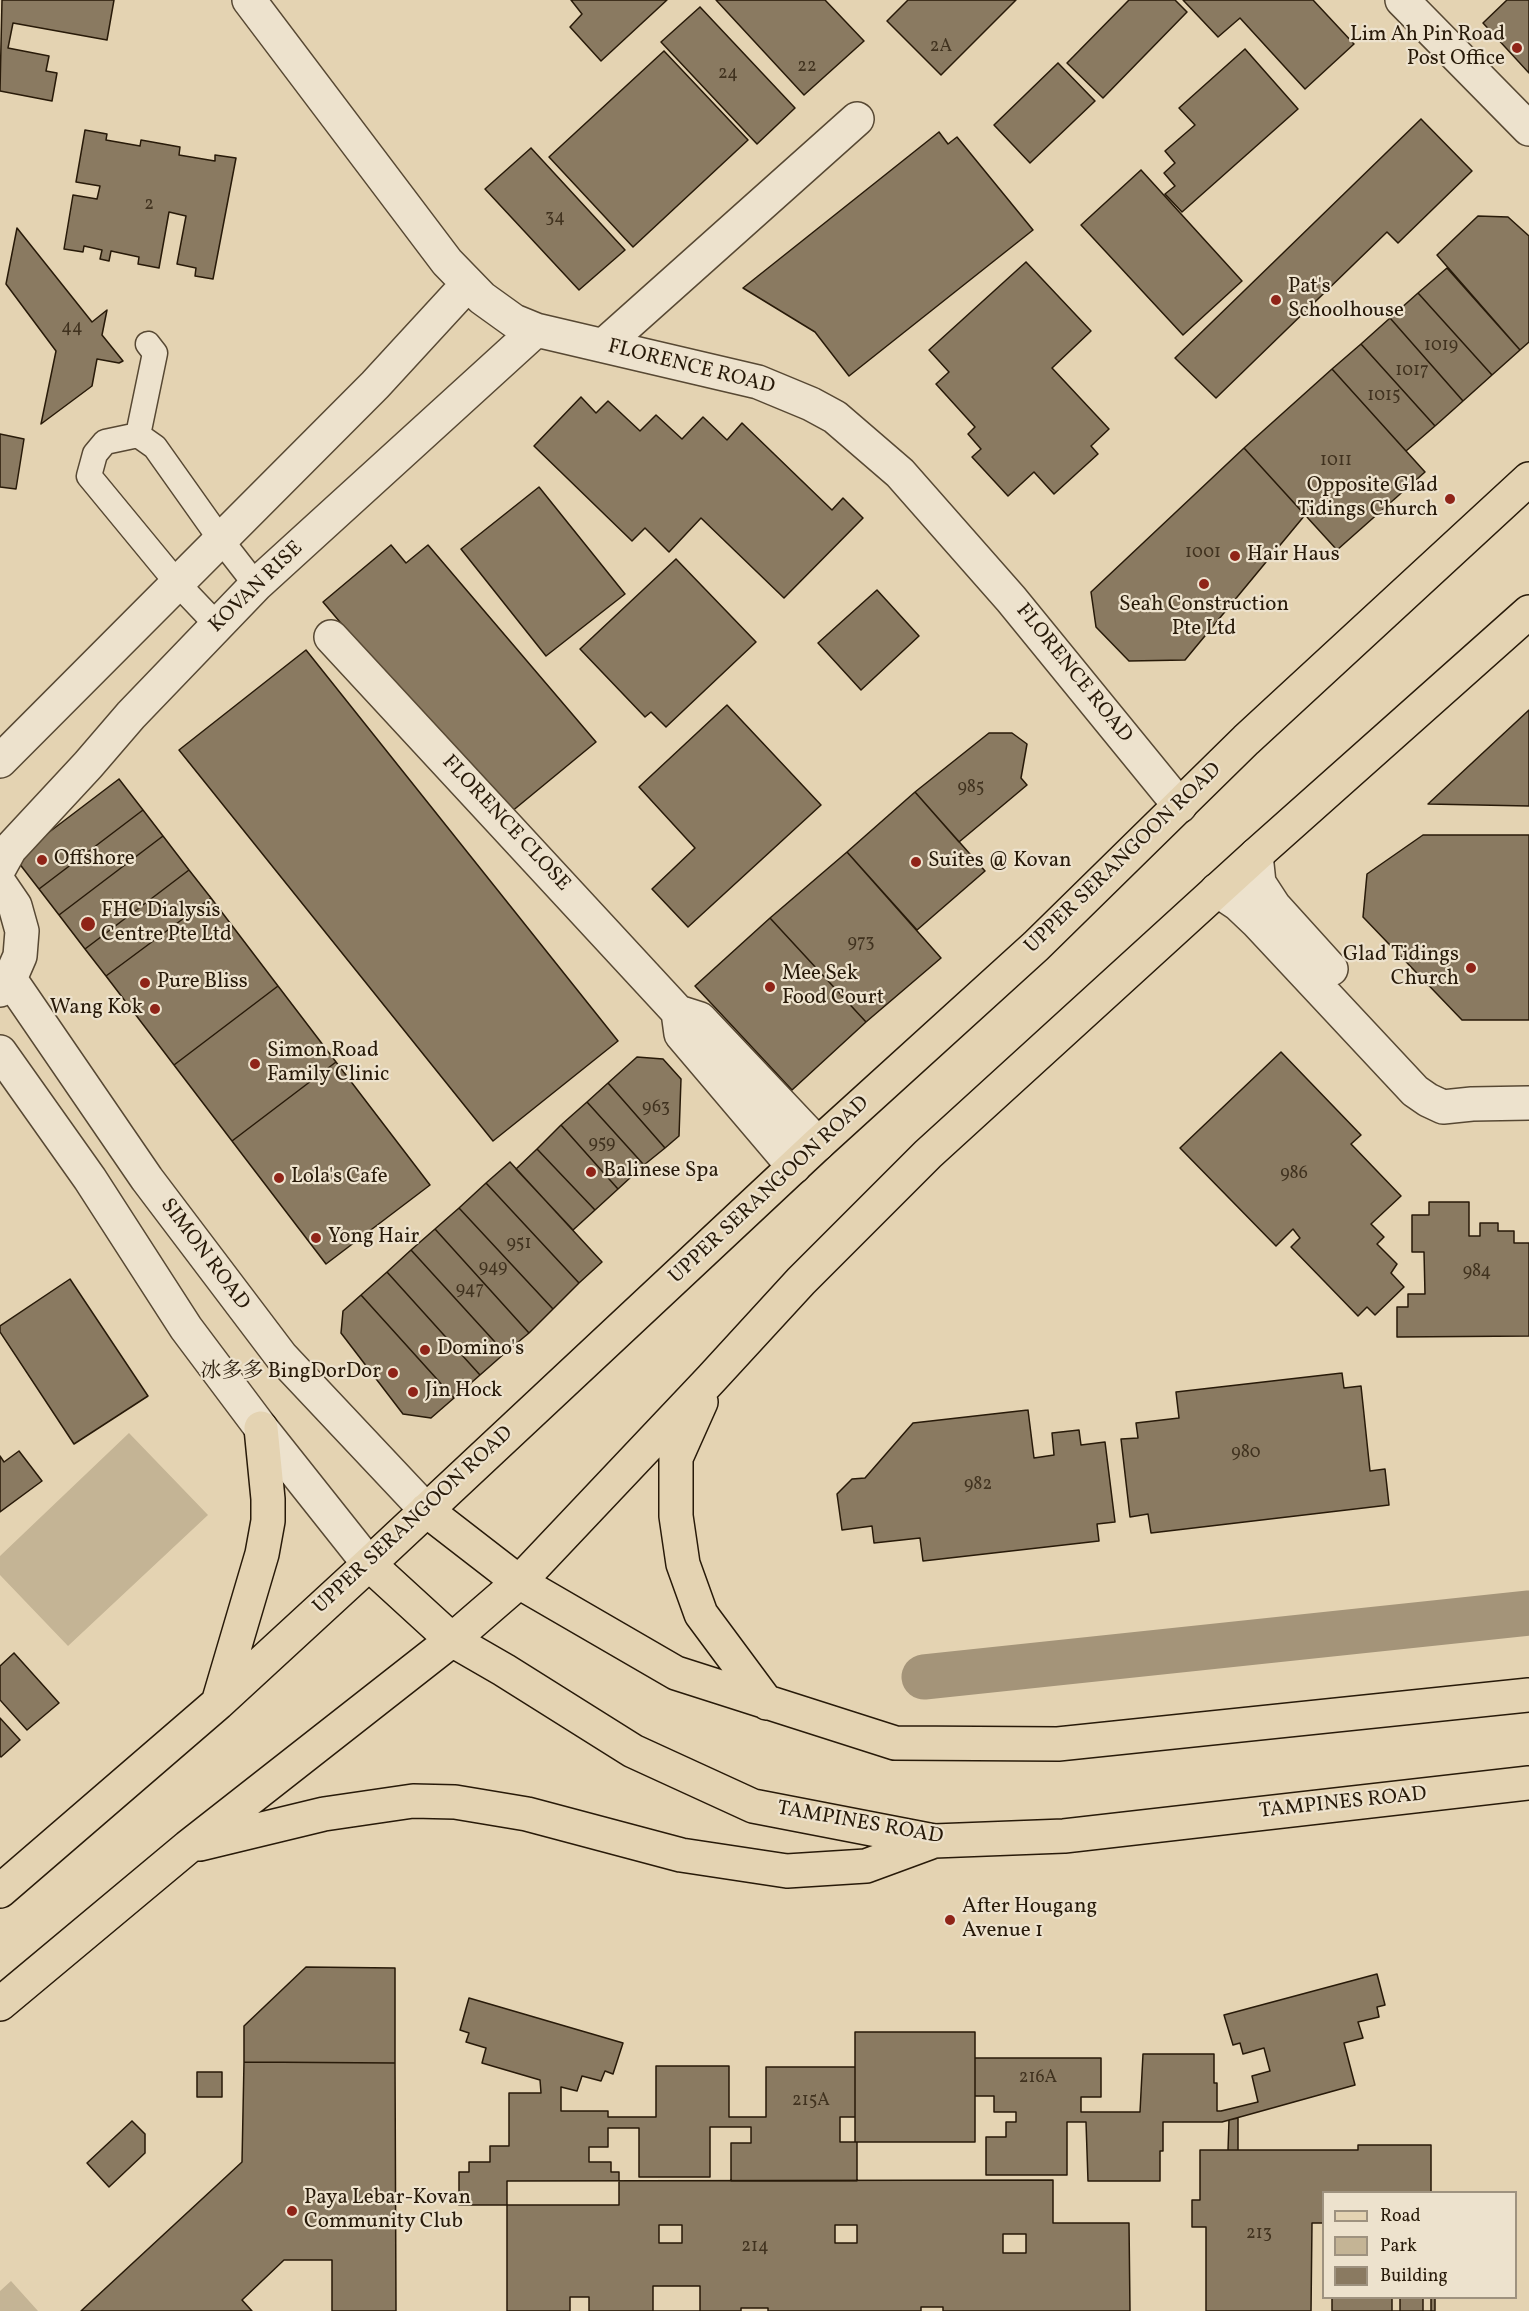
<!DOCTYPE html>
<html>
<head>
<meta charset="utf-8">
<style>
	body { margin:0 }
	#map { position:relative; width:1529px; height:2311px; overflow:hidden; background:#e4d3b2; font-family:Vollkorn,serif }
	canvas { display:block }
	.legend { position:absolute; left:1322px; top:2191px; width:195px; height:108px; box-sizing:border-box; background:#ede2cd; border:2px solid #9e927f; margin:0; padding:8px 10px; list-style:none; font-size:18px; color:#281a09 }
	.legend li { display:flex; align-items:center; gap:12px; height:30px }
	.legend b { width:30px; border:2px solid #9e927f }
</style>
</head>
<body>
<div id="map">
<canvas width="1529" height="2311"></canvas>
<ul class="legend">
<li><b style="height:8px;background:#e4d3b2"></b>Road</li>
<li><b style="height:16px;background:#c4b495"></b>Park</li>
<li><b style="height:16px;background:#8a7a61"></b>Building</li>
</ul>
</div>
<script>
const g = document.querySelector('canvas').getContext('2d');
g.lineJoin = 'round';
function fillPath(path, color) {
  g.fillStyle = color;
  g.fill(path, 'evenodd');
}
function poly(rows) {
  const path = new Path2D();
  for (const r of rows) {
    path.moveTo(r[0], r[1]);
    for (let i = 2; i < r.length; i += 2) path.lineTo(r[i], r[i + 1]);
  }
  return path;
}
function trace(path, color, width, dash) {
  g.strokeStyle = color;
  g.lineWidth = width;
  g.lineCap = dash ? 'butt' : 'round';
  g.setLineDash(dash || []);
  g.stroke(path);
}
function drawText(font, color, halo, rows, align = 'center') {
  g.font = font + ' Vollkorn,"Noto Serif SC",serif';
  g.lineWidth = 4.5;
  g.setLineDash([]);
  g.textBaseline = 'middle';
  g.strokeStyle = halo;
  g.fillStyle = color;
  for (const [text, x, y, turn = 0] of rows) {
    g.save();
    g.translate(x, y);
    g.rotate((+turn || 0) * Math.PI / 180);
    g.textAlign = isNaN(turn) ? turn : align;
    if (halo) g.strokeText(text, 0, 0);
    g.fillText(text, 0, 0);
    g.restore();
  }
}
fillPath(poly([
	[129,1433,208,1515,68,1646,0,1575,0,1556],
	[11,2281,38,2311,0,2311,0,2291]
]), '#c4b495');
trace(poly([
	[924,1677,1529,1613]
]), '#a49479', 45);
const building = poly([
	[2,0,114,0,107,40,13,23,8,48,49,56,46,71,57,73,52,101,0,91,2,0],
	[571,0,667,0,601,61,570,27,582,14,571,0],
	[716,0,825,0,864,41,804,95,716,0],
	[908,0,1016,0,941,75,887,21,908,0],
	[1129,0,1175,0,1187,12,1103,98,1067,63,1129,0],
	[1183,0,1313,0,1354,44,1305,89,1240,18,1218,37,1183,0],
	[1507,0,1529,0,1529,73,1483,23,1507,0],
	[700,7,795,108,757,144,661,42,700,7],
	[1245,49,1298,109,1182,212,1165,194,1175,186,1164,173,1175,163,1165,151,1195,125,1179,108,1245,49],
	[664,51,748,140,633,247,549,157,664,51],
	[1058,63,1095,101,1030,163,994,125,1058,63],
	[1421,119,1472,171,1398,243,1387,232,1216,398,1175,358,1421,119],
	[85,130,107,134,106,140,140,146,141,140,180,147,179,155,215,161,215,155,236,158,213,279,195,276,196,268,177,264,186,216,169,212,159,268,138,264,139,257,111,251,109,261,100,259,102,250,84,246,83,252,64,249,73,195,97,199,100,186,76,182,85,130],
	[939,132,948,144,957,137,1033,230,849,376,815,332,743,288,939,132],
	[531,148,625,250,579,290,485,189,531,148],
	[1141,170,1242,281,1183,335,1081,225,1141,170],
	[1478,216,1508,217,1529,236,1529,342,1520,350,1437,255,1478,216],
	[17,228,92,322,107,310,102,335,123,361,119,363,97,359,92,386,41,424,56,351,6,284,17,228],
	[1026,262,1091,331,1052,368,1109,429,1091,446,1098,454,1054,494,1034,472,1008,496,972,457,981,449,968,434,975,427,936,384,949,372,929,350,1026,262],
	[1447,268,1520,350,1492,375,1418,293,1447,268],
	[1418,293,1492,375,1463,401,1390,318,1418,293],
	[1390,318,1463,401,1435,426,1361,344,1390,318],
	[1361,344,1435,426,1406,451,1332,369,1361,344],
	[1332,369,1425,472,1337,550,1244,448,1332,369],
	[581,397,596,413,608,401,640,431,656,415,682,439,703,417,727,440,742,423,832,510,843,498,863,518,784,598,701,518,669,552,645,528,632,541,534,446,581,397],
	[0,434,24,439,16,489,0,487,0,434],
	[1244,448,1305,515,1185,660,1129,661,1096,627,1091,592,1244,448],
	[539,487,625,594,546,656,461,549,539,487],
	[391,545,406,563,428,545,596,742,505,817,323,602,391,545],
	[676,559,756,642,666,727,651,712,645,717,580,649,676,559],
	[877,590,919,636,861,690,818,643,877,590],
	[306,650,618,1041,493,1141,179,750,306,650],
	[727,705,821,805,688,927,652,889,695,848,639,787,727,705],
	[1529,710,1529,806,1428,804,1529,710],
	[989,733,1012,733,1027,744,1021,778,1027,785,959,842,915,792,989,733],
	[119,779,143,810,39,889,15,858,119,779],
	[915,792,985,871,917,930,847,852,915,792],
	[143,810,163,836,59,915,39,889,143,810],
	[1423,835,1529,835,1529,1020,1462,1020,1363,917,1367,874,1423,835],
	[163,836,189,870,85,949,59,915,163,836],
	[847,852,941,958,866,1022,770,918,847,852],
	[189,870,211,898,106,976,85,949,189,870],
	[211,898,278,986,174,1065,106,976,211,898],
	[770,918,866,1022,792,1090,695,986,770,918],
	[278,986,336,1062,232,1141,174,1065,278,986],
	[1281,1052,1361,1135,1351,1144,1401,1196,1371,1224,1384,1237,1377,1244,1397,1264,1391,1273,1404,1287,1375,1315,1367,1307,1358,1316,1291,1247,1300,1238,1293,1229,1276,1246,1180,1148,1281,1052],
	[637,1057,663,1059,681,1079,679,1136,665,1148,608,1083,637,1057],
	[336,1062,430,1185,326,1264,232,1141,336,1062],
	[608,1083,665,1148,644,1165,587,1102,608,1083],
	[587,1102,644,1165,618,1189,561,1125,587,1102],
	[561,1125,618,1189,595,1210,537,1149,561,1125],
	[537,1149,595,1210,573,1230,516,1169,537,1149],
	[510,1162,602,1262,579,1283,486,1183,510,1162],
	[486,1183,579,1283,553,1309,459,1208,486,1183],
	[1429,1202,1469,1202,1469,1236,1480,1236,1480,1223,1498,1223,1498,1231,1514,1231,1514,1243,1529,1243,1529,1336,1397,1337,1397,1307,1408,1307,1408,1294,1425,1294,1424,1252,1412,1252,1412,1215,1429,1215,1429,1202],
	[459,1208,553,1309,529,1333,435,1229,459,1208],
	[435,1229,529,1333,505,1353,411,1250,435,1229],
	[411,1250,505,1353,480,1375,387,1272,411,1250],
	[387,1272,480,1375,454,1398,361,1295,387,1272],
	[70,1279,148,1396,74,1444,0,1332,0,1326,70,1279],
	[361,1295,454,1398,431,1418,403,1414,341,1333,343,1311,361,1295],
	[1342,1373,1344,1388,1361,1386,1370,1471,1385,1469,1389,1505,1151,1533,1148,1514,1130,1517,1121,1439,1138,1438,1136,1423,1179,1418,1176,1392,1342,1373],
	[1028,1410,1034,1458,1054,1455,1052,1433,1079,1430,1081,1445,1105,1442,1115,1522,1097,1524,1099,1541,923,1561,920,1538,874,1543,872,1526,842,1530,837,1494,852,1479,865,1478,913,1423,1028,1410],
	[19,1451,42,1481,0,1512,0,1456,4,1462,19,1451],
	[14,1653,59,1703,27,1730,0,1700,0,1666,14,1653],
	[0,1718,20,1740,1,1757,0,1756,0,1718],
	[306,1967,395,1968,395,2063,244,2062,244,2026,306,1967],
	[1377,1974,1385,2005,1377,2007,1379,2017,1358,2022,1363,2038,1344,2043,1355,2085,1222,2122,1163,2122,1163,2151,1160,2151,1160,2181,1088,2181,1086,2122,1067,2122,1067,2175,986,2175,986,2137,1006,2137,1006,2122,1016,2122,1016,2112,994,2112,994,2096,975,2096,975,2058,1101,2058,1101,2097,1081,2097,1081,2112,1140,2112,1143,2054,1214,2054,1214,2083,1217,2083,1217,2111,1221,2111,1258,2102,1252,2076,1270,2071,1264,2048,1243,2054,1240,2043,1233,2045,1224,2015,1377,1974],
	[469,1998,623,2043,613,2074,605,2071,601,2081,582,2076,577,2091,561,2087,561,2111,608,2111,608,2117,656,2117,656,2066,729,2066,729,2117,766,2117,766,2067,855,2067,855,2117,840,2117,840,2142,857,2142,857,2181,731,2181,731,2143,751,2143,751,2127,710,2127,710,2177,639,2177,639,2128,608,2128,608,2147,589,2147,589,2162,611,2162,611,2172,619,2172,619,2205,459,2205,459,2172,469,2172,469,2162,490,2162,490,2146,509,2146,509,2093,541,2093,540,2080,482,2063,486,2048,466,2042,469,2033,460,2030,469,1998],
	[855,2032,975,2032,975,2142,855,2142,855,2032],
	[244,2062,395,2063,396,2311,332,2311,332,2260,284,2260,242,2300,252,2311,81,2311,242,2162,244,2062],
	[197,2072,222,2072,222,2097,197,2097,197,2072],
	[1238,2118,1238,2150,1228,2150,1229,2120,1238,2118],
	[132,2121,145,2134,145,2153,109,2187,87,2163,132,2121],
	[1358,2145,1431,2145,1431,2192,1324,2192,1324,2223,1312,2223,1311,2311,1206,2311,1206,2227,1192,2227,1192,2200,1200,2200,1200,2150,1358,2150,1358,2145],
	[1053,2180,1053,2223,1129,2223,1130,2311,943,2311,943,2307,921,2307,921,2311,768,2311,768,2308,741,2308,741,2311,589,2311,589,2297,570,2297,570,2311,507,2311,507,2181,1053,2180],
	[659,2225,682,2225,682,2243,659,2243,659,2225],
	[835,2225,857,2225,857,2243,835,2243,835,2225],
	[1003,2234,1026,2234,1026,2253,1003,2253,1003,2234],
	[653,2286,700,2286,700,2311,653,2311,653,2286],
	[1332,2298,1431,2298,1431,2311,1332,2311,1332,2298],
	[1392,2298,1423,2298,1423,2311,1392,2311,1392,2298],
	[1400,2298,1435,2298,1435,2311,1400,2311,1400,2298]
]);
fillPath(building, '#8a7a61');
trace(building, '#281a09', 1.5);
const lane = poly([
	[138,435,155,353,148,344],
	[217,625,178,584,89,476,95,454,105,442,138,435,155,447,221,540,256,585]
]);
const street = poly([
	[249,0,447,262,482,298,514,321,536,330,758,382,811,404,835,417,900,473,1011,599,1180,806],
	[1402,0,1529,129],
	[604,345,857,119],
	[331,637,678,1012,700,1019,818,1144],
	[0,761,375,385,467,285],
	[1256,855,1259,883,1274,906,1331,969],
	[0,867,10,849,88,765,131,715,256,585,536,330],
	[0,884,15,906,22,931,20,956,10,979,0,990],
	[1217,890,1238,904,1257,922,1415,1091,1428,1100,1443,1107,1472,1104,1529,1103],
	[10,979,147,1179,281,1356,426,1510],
	[678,1012,681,1034,794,1167],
	[0,1052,90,1179,186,1328,261,1428,369,1564]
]);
const primary = poly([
	[701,1402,676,1458,676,1516,683,1564,701,1614,767,1703],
	[426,1510,519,1582,676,1673,895,1743,1058,1744,1529,1695],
	[369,1564,452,1640,504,1670,633,1751,753,1806,934,1841,1064,1836,1529,1783],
	[218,1703,262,1554,268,1521,268,1499,261,1428],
	[200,1844,324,1814,413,1801,455,1802,527,1814,681,1855,787,1871,866,1866,934,1841],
	[0,1891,218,1703,369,1564,818,1144,1036,946,1246,740,1529,479],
	[0,2004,188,1847,452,1640,519,1582,711,1379,801,1281,928,1154,1256,855,1529,612]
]);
trace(lane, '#574833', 27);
trace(street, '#574833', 36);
trace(primary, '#281a09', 36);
trace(lane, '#ede2cd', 24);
trace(street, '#ede2cd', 33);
trace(primary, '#e4d3b2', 33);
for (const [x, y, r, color] of [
	[1517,48,6,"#8f2418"],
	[1276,300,6,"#8f2418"],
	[1450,499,6,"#8f2418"],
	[1235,556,6,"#8f2418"],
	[1204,584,6,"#8f2418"],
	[42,860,6,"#8f2418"],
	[916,862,6,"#8f2418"],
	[88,924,8,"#8f2418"],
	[1471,968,6,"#8f2418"],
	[145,983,6,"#8f2418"],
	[770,987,6,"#8f2418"],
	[155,1009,6,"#8f2418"],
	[255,1064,6,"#8f2418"],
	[591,1172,6,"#8f2418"],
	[279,1178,6,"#8f2418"],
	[316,1238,6,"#8f2418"],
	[425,1350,6,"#8f2418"],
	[393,1373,6,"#8f2418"],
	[413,1392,6,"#8f2418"],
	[950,1920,6,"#8f2418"],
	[292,2211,6,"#8f2418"]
]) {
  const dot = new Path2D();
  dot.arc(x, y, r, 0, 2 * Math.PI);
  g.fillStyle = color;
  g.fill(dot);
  trace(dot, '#ede2cd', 2);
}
drawText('18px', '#40321f', null, [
	["2A",941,48],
	["22",807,68],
	["24",728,75],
	["2",149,206],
	["34",555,219],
	["44",72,329],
	["1019",1441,347],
	["1017",1412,372],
	["1015",1384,397],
	["1011",1336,462],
	["1001",1203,554],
	["985",971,789],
	["973",861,944],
	["963",656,1109],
	["959",602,1145],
	["986",1294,1175],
	["951",519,1245],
	["949",493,1269],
	["984",1477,1273],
	["947",470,1291],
	["980",1246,1454],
	["982",978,1486],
	["216A",1038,2079],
	["215A",811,2102],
	["213",1259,2235],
	["214",755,2248]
]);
drawText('21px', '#281a09', '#ede2cd', [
	["Lim Ah Pin Road",1505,36,"right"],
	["Post Office",1505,60,"right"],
	["Pat's",1288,288],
	["Schoolhouse",1288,312],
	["Opposite Glad",1438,487,"right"],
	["Tidings Church",1438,511,"right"],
	["Hair Haus",1247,556],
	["Seah Construction",1204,606,"center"],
	["Pte Ltd",1204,630,"center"],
	["Offshore",54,860],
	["Suites @ Kovan",928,862],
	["FHC Dialysis",101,912],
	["Centre Pte Ltd",101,936],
	["Glad Tidings",1459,956,"right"],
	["Church",1459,980,"right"],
	["Mee Sek",782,975],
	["Food Court",782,999],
	["Pure Bliss",157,983],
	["Wang Kok",143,1009,"right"],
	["Simon Road",267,1052],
	["Family Clinic",267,1076],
	["Balinese Spa",603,1172],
	["Lola's Cafe",291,1178],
	["Yong Hair",328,1238],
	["Domino's",437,1350],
	["冰多多 BingDorDor",381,1373,"right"],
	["Jin Hock",425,1392],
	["After Hougang",962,1908],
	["Avenue 1",962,1932],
	["Paya Lebar-Kovan",304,2199],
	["Community Club",304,2223]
], 'left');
drawText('21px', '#281a09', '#ede2cd', [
	["FLORENCE ROAD",691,368,14],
	["KOVAN RISE",257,588,-44],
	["FLORENCE ROAD",1073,674,51],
	["FLORENCE CLOSE",505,824,47],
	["UPPER SERANGOON ROAD",1124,859,-44],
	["UPPER SERANGOON ROAD",770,1191,-43],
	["SIMON ROAD",204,1255,53],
	["UPPER SERANGOON ROAD",414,1521,-43],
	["TAMPINES ROAD",1343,1804,-6],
	["TAMPINES ROAD",860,1824,10]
]);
</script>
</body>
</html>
